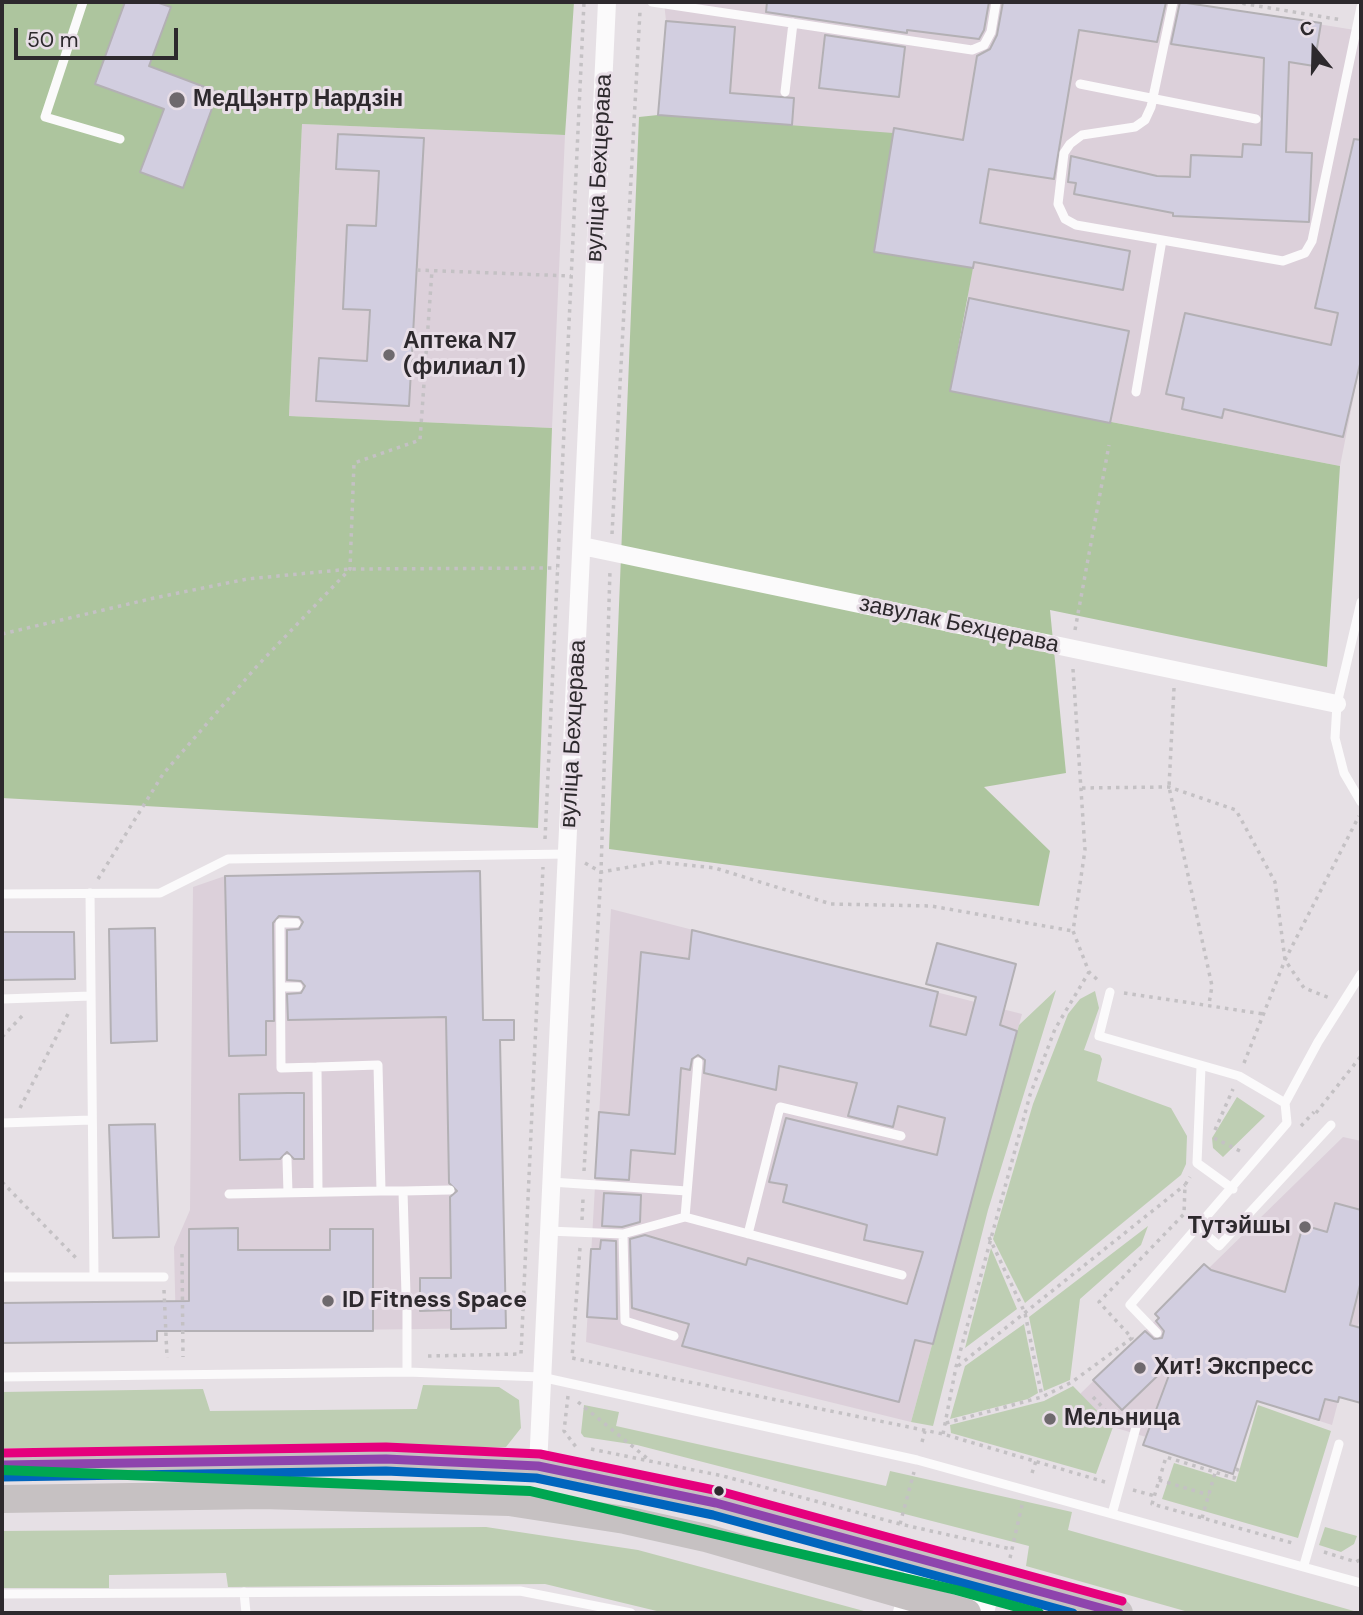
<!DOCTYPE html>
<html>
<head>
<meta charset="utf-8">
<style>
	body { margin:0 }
	#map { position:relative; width:1363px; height:1615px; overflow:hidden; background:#e6e0e5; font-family:"DM Sans",sans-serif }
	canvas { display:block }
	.frame { position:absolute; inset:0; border:4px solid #2d292d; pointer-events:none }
	.north { position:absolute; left:1279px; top:14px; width:70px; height:70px; -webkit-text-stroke:5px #e8dee7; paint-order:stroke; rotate:341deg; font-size:19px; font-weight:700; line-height:28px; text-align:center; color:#2d292d }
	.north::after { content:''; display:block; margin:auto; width:24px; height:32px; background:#2d292d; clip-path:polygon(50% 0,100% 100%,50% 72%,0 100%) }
	.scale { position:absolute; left:14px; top:28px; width:164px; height:32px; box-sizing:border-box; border:4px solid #2d292d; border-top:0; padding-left:9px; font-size:21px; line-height:24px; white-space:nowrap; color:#2d292d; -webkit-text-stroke:5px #e8dee7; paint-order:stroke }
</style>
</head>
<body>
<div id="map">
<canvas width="1363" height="1615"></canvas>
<div class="frame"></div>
<div class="north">С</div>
<div class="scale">50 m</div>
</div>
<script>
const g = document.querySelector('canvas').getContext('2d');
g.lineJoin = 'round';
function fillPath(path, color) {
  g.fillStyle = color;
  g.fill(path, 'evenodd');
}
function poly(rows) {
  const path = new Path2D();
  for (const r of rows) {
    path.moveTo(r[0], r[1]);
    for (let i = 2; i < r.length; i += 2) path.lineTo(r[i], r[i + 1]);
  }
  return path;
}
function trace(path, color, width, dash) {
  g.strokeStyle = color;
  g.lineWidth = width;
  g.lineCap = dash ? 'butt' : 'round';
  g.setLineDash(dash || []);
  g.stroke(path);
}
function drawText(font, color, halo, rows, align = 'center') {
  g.font = font + ' "DM Sans",sans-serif';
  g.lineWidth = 6;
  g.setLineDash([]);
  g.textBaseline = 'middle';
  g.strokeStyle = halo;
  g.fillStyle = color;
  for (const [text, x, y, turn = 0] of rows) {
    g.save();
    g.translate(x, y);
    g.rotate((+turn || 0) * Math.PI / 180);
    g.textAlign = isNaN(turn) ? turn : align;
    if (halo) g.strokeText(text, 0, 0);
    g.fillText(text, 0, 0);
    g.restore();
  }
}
fillPath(poly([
	[664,2,1182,2,1361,31,1361,360,1340,466,950,391,969,298,874,252,658,115,666,21],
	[302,124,565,135,552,428,289,416],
	[480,871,483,1020,514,1020,514,1040,500,1041,506,1328,176,1332,174,1247,190,1210,193,887,225,876],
	[611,909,1022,1014,911,1422,586,1342],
	[1343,1137,1361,1141,1361,1314,1332,1425,1257,1401,1233,1474,1144,1445,1146,1437,1113,1427,1080,1394]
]), '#dcd0da');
fillPath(poly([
	[1056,990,988,1210,933,1426,911,1422,1019,1025],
	[1095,991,1099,1008,1084,1050,1100,1055,1102,1059,1097,1081,1171,1108,1187,1136,1186,1164,1181,1175,1025,1303,993,1239,1033,1104,1068,1014,1080,999],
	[1237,1097,1265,1116,1223,1157,1213,1148,1212,1138],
	[1148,1226,1141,1245,1080,1299,1070,1380,1044,1391,1029,1317],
	[991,1248,1017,1309,965,1348],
	[1024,1324,1038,1393,1028,1399,950,1419,965,1366],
	[423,1385,499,1387,519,1400,521,1428,506,1447,2,1448,2,1392,203,1389,210,1411,417,1409],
	[1073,1386,1113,1427,1096,1474,951,1433,950,1425,1044,1401],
	[584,1405,619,1412,616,1426,886,1486,890,1471,1072,1512,1068,1530,1361,1613,1192,1613,1026,1566,1029,1546,637,1445,584,1437,581,1433],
	[1258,1405,1331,1431,1298,1538,1162,1499,1174,1463,1236,1482],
	[486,1527,638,1550,864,1611,665,1613,545,1584,228,1587,226,1573,109,1575,109,1588,2,1588,2,1531],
	[1325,1527,1357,1536,1354,1544,1341,1552,1319,1545]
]), '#beceb3');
fillPath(poly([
	[2,2,574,2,565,135,302,124,289,416,552,428,538,828,2,798],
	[658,115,893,133,874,252,973,268,950,391,1340,466,1327,667,1050,610,1066,773,984,787,1050,851,1039,906,609,849,639,117]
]), '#adc59e');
const building = poly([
	[125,2,156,2,171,7,149,66,218,92,183,188,140,172,164,109,95,84,125,2],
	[767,2,989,2,984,30,979,39,907,30,907,33,766,12,767,2],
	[1003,2,1166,2,1157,42,1079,30,1054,179,989,169,980,223,1130,251,1123,290,974,262,973,268,874,252,894,128,963,140,977,56,990,49,997,35,1003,2],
	[1180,2,1321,23,1314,66,1289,62,1286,152,1312,153,1309,222,1173,216,1173,213,1074,194,1076,183,1068,182,1071,156,1157,176,1190,177,1191,155,1242,157,1243,144,1261,145,1264,58,1171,44,1180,2],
	[666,21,735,27,730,93,794,98,792,125,658,115,666,21],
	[825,35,905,47,899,97,819,88,825,35],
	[338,134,424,138,409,406,316,401,319,358,367,361,370,310,343,309,347,225,376,226,379,171,336,169,338,134],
	[1354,139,1361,140,1361,360,1343,437,1224,409,1222,418,1182,409,1184,398,1166,394,1185,313,1331,345,1338,313,1315,308,1354,139],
	[969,298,1129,331,1110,423,950,391,969,298],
	[480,871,483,1020,514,1020,514,1040,500,1040,506,1328,451,1329,451,1310,420,1311,420,1278,451,1278,450,1197,457,1191,449,1183,446,1017,288,1020,287,994,301,993,305,986,301,981,287,980,287,930,299,929,303,922,299,917,279,916,273,923,274,1021,266,1021,266,1055,229,1056,225,876,480,871],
	[155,928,157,1041,111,1043,109,929,155,928],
	[692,930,938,992,930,1026,966,1035,976,997,926,984,937,943,1016,964,1000,1025,1017,1031,933,1344,915,1340,899,1402,682,1346,689,1324,632,1308,630,1239,645,1235,746,1265,748,1258,907,1304,923,1252,864,1240,867,1225,783,1202,787,1185,769,1182,786,1118,937,1155,945,1118,898,1106,893,1127,848,1116,857,1083,779,1066,776,1090,704,1073,705,1060,698,1055,692,1059,690,1070,681,1068,675,1154,631,1150,629,1180,595,1178,599,1112,629,1115,641,952,689,959,692,930],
	[2,932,74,932,75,979,2,980,2,932],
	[288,1093,304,1093,304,1159,294,1159,287,1152,280,1159,240,1160,239,1094,288,1093],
	[155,1124,159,1237,113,1238,109,1125,155,1124],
	[604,1193,641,1195,640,1222,622,1227,602,1226,604,1193],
	[1335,1203,1361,1210,1361,1281,1350,1325,1361,1328,1361,1403,1339,1397,1338,1402,1325,1399,1319,1420,1257,1401,1233,1474,1143,1445,1175,1359,1122,1410,1093,1380,1145,1331,1154,1339,1162,1338,1164,1331,1156,1321,1159,1318,1155,1314,1204,1264,1211,1270,1285,1292,1303,1225,1327,1232,1335,1203],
	[238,1228,238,1250,330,1250,330,1229,373,1229,373,1331,157,1331,157,1341,2,1343,2,1303,189,1301,189,1229,238,1228],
	[601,1240,616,1241,617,1319,587,1317,591,1249,600,1249,601,1240]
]);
fillPath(building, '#d2cee0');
trace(building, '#b3b0b4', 2);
trace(poly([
	[1234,2,1342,20],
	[417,270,571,276],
	[612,534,640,11],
	[1075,630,1109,445],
	[2,634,154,598,247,579,350,569,557,568],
	[1073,669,1085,850,1073,931,1089,972,1100,982],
	[1174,688,1169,787,1212,986,1209,1004],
	[1082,788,1169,787,1236,810,1275,882,1285,960,1304,988,1330,998],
	[545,839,584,2],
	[585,863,601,872,659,862,715,868,831,904,931,906,1073,931],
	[98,879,163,774,258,665,350,569,354,463,420,440,432,270],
	[1124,993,1264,1014],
	[2,1037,24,1014],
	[1244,1063,1285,960,1359,816],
	[20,1108,69,1012],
	[1316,1113,1361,1056],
	[1301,1126,1314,1112],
	[1215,1130,1233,1089],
	[1214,1138,1240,1151],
	[584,1171,601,872,610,570],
	[2,1182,78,1260],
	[582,1220,583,1199],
	[989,1237,1025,1313,1042,1397],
	[580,1248,572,1358,943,1434,1105,1482],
	[182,1254,183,1357],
	[164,1290,167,1358],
	[428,1356,521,1354,543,867],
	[958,1366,1185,1185],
	[568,1396,564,1431,576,1447],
	[1093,1397,1120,1426],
	[578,1402,648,1459],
	[946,1423,1042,1397,1072,1382,1132,1338,1099,1302,1184,1214,1185,1185,1190,1177],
	[943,1434,956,1367,1030,1095,1055,1029,1089,972],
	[922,1442,925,1431],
	[591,1449,723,1476,900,1524,1011,1549],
	[1238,1468,1234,1478,1166,1457,1152,1504,1296,1544],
	[1032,1473,1036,1461],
	[1159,1480,1209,1495],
	[1133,1490,1155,1496],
	[1202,1518,1215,1473],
	[900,1524,914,1472],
	[1324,1552,1356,1562,1361,1559],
	[1010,1558,1022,1505]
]), '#c4c1c4', 3.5, [3.5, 5]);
trace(poly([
	[83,2,45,117,120,139],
	[652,2,972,50,984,45,991,32,996,2],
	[1173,2,1151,107,1145,120,1135,127,1082,135,1070,144,1064,153,1058,204,1065,219,1076,225,1283,261,1305,253,1312,241,1361,7],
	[1080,84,1256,119],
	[785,92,793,23],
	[1136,392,1162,240],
	[1361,602,1337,704,1335,738,1344,773,1361,802],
	[90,893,94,1276],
	[2,894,160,893,228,859,568,854],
	[296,923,280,923,281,1068,317,1067,318,1192],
	[281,987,298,987],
	[1110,992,1099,1036,1239,1076,1285,1103,1318,1042,1361,974],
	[2,999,91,996],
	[317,1067,378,1065,381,1191,403,1191,406,1295],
	[1201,1067,1197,1163,1233,1189],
	[2,1123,91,1120],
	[287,1159,288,1193],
	[551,1182,687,1191],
	[403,1191,450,1190],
	[229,1194,381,1191],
	[685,1217,902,1275],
	[1199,1228,1219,1246,1331,1125],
	[548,1231,623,1234,685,1217,698,1062],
	[623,1234,625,1321,674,1336],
	[748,1234,780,1107,901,1136],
	[2,1277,164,1277],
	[407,1311,407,1372],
	[1157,1333,1130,1305,1287,1123,1285,1103],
	[2,1377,407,1372,541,1377,917,1460,1361,1583],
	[1112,1514,1138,1420],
	[1304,1565,1339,1444],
	[244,1592,246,1613],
	[2,1594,520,1591,631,1613]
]), '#fbfafb', 9);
trace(poly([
	[582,546,1337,704],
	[538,1466,607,2]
]), '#fbfafb', 18);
trace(poly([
	[906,1613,921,1559],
	[981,1613,989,1577]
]), '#fbfafb', 26);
trace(poly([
	[2,1465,386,1459,538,1466,716,1503,1119,1613],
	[2,1499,262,1495,509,1502,625,1520,706,1538,967,1613]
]), '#c6c1c2', 28);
trace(poly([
	[2,1465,386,1459,538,1466,716,1503,1119,1613]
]), '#8e44ad', 9);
trace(poly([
	[2,1477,386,1471,536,1478,713,1515,1073,1613]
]), '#0065bd', 9);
trace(poly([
	[2,1453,386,1447,540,1454,719,1491,1122,1601]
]), '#e5007d', 9);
trace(poly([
	[2,1470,530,1491,956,1590,1039,1613]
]), '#00a651', 10);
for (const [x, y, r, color] of [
	[177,100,9,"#6e696d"],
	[389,355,7,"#6e696d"],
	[1305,1227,7,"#6e696d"],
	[328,1301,7,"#6e696d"],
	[1140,1368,7,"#6e696d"],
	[1050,1419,7,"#6e696d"],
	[719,1491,6,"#2d292d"]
]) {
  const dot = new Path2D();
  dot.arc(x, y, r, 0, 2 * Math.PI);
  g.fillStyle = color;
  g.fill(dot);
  trace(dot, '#e8dee7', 2.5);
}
drawText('bold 23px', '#2d292d', '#e8dee7', [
	["МедЦэнтр Нардзін",193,100],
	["Аптека N7",403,342],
	["(филиал 1)",403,368],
	["Тутэйшы",1291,1227,"right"],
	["ID Fitness Space",342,1301],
	["Хит! Экспресс",1154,1368],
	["Мельница",1064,1419]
], 'left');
drawText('23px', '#2d292d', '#e8dee7', [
	["вуліца Бехцерава",600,168,-87],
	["завулак Бехцерава",959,625,12],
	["вуліца Бехцерава",574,734,-87]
]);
</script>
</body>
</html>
